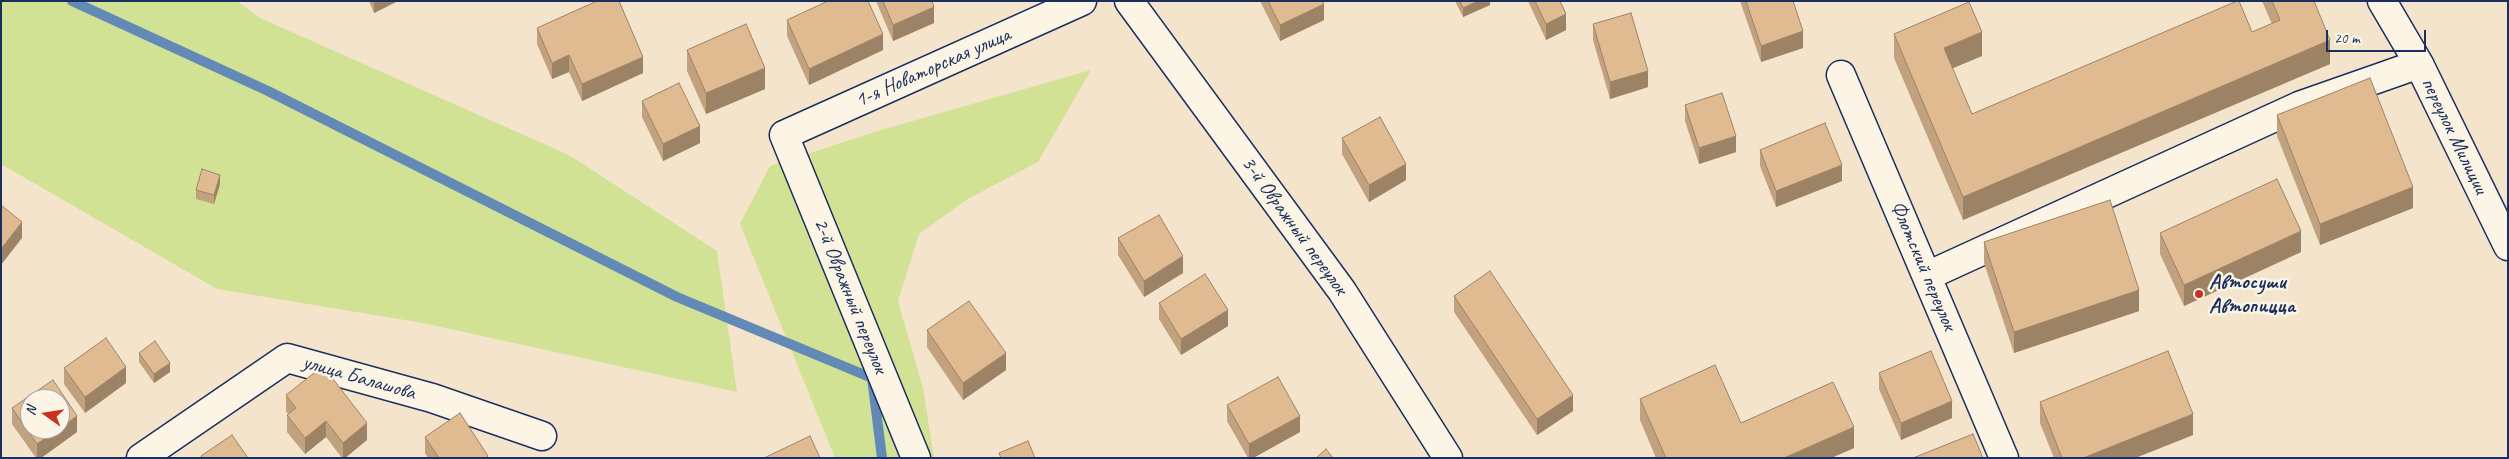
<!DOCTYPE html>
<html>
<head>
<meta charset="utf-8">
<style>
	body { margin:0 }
	#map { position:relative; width:2509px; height:459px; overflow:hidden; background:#f4e4cc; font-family:Caveat,sans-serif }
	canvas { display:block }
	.frame { position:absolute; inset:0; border:2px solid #1b2f5e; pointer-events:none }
	.north { position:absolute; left:20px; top:389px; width:50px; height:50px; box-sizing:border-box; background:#fcf5e5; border:1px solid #a2a6af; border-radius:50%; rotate:283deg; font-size:14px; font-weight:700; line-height:20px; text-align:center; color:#1b2f5e }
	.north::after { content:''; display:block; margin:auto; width:18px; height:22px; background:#c8321e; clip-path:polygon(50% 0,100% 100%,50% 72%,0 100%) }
	.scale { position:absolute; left:2326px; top:30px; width:100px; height:22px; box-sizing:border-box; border:2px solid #1b2f5e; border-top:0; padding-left:6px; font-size:15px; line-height:18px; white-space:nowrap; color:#1b2f5e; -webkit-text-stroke:4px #fcf5e5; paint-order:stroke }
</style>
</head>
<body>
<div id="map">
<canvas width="2509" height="459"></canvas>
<div class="frame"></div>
<div class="north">N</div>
<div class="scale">20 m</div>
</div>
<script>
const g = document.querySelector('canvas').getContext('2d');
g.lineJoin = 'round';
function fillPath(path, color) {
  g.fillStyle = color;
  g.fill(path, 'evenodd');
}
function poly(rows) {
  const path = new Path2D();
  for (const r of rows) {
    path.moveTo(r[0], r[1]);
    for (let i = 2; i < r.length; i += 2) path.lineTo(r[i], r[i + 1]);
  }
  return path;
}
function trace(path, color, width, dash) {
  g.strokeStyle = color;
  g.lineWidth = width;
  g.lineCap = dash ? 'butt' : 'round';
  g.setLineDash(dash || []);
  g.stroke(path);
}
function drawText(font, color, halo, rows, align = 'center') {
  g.font = font + ' Caveat,sans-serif';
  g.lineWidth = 5;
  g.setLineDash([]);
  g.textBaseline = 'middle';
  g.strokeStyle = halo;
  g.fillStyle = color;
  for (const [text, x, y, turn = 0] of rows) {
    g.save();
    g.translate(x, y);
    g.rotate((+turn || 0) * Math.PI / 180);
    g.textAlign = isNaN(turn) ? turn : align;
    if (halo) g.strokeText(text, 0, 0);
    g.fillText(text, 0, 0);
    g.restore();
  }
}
fillPath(poly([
	[1,1,237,1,260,18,569,155,717,251,737,392,423,323,217,289,1,164],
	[1091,70,1038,162,966,200,919,234,898,301,923,388,934,458,835,458,740,224,770,166,881,130]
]), '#d2e295');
trace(poly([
	[72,1,268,91,677,297,872,378,882,458]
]), '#638ab6', 10);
const street = poly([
	[1129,1,1342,291,1448,458],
	[2382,1,2419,64,2508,246],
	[1841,75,2004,458],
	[1927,276,2299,106,2419,64],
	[141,458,287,358,432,398,542,436],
	[916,458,784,135,1082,1]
]);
trace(street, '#1b2f5e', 31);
trace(street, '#fcf5e5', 28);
fillPath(poly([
	[369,1,398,1,374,13],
	[876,1,932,1,934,23,893,41],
	[1260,1,1322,1,1324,20,1280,41],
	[1455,1,1490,1,1490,5,1463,17],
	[1528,1,1560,1,1566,30,1546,40],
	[1740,1,1793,1,1803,48,1761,62],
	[2262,1,2314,1,2330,64,1963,220,1894,58,1894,34,1982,56,1952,68,1972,114,2252,32,2272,24],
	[787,20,883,50,809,85,787,36],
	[1593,24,1648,87,1610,99,1593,40],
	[537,28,643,73,582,101,569,72,552,79,537,44],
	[687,50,765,89,706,114,687,71],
	[642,101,700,143,663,161,642,117],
	[1685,105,1736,152,1699,164,1685,121],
	[2277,115,2413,208,2320,245,2277,136],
	[1342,138,1406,180,1369,202,1342,154],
	[1760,150,1842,181,1776,207,1760,166],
	[220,184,214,204,196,199,196,190],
	[2160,233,2301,252,2184,306,2160,254],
	[1118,238,1183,273,1144,297,1118,255],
	[1984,242,2139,311,2014,353,1984,263],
	[1454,296,1573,411,1537,435,1454,312],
	[1159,303,1228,326,1181,355,1159,319],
	[927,330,1006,370,963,400,927,347],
	[139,353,170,372,154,383,139,362],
	[64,368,126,383,85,413,64,384],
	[1879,373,1952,418,1901,440,1879,389],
	[286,395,367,440,345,458,342,458,326,437,305,454,287,432,287,415,289,414,286,412],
	[1640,399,1741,423,1854,448,1831,458,1656,458,1640,420],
	[2040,402,2193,435,2135,458,2054,458,2040,423],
	[1227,405,1300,432,1253,458,1248,458,1227,421],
	[12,408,77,432,41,458,36,458,12,424],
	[425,437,488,458,428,458,425,453]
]), '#c1a17e');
fillPath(poly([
	[374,1,398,1,374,13],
	[1478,1,1490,1,1490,5,1463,17,1463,8],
	[1324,4,1324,20,1280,41,1280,25],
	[934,7,934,23,893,41,893,25],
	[1566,14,1566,30,1546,40,1546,24],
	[1803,31,1803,48,1761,62,1761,46],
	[1982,32,1982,56,1944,72,1944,48],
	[883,34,883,50,809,85,809,69],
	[2330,40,2330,64,1963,220,1963,197],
	[569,55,569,72,552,79,552,63],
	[643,57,643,73,582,101,582,84],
	[765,68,765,89,706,114,706,93],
	[1648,71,1648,87,1610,99,1610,82],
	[700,126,700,143,663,161,663,144],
	[1736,136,1736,152,1699,164,1699,148],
	[1406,164,1406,180,1369,202,1369,185],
	[1842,165,1842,181,1776,207,1776,191],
	[220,175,220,184,214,204,214,195],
	[2413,187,2413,208,2320,245,2320,224],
	[22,222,22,238,1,265,1,249],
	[2301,231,2301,252,2184,306,2184,285],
	[1183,256,1183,273,1144,297,1144,281],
	[2139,290,2139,311,2014,353,2014,332],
	[1228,310,1228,326,1181,355,1181,339],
	[1006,353,1006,370,963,400,963,383],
	[170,363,170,372,154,383,154,374],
	[126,367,126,383,85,413,85,397],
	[1573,395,1573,411,1537,435,1537,419],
	[1952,401,1952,418,1901,440,1901,423],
	[2193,414,2193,435,2135,458,2083,458],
	[77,416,77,432,41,458,37,458,37,444,59,429,60,429,60,428],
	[1300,416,1300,432,1253,458,1249,458,1249,444],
	[326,421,326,437,305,454,305,438],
	[367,423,367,440,345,458,343,458,343,443],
	[1854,427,1854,448,1831,458,1784,458]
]), '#9d8366');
const building = poly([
	[597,1,619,1,643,57,582,84,569,55,552,63,537,28,597,1],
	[828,1,868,1,883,34,809,69,787,20,828,1],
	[883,1,932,1,934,7,893,25,883,1],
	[1268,1,1322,1,1324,4,1280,25,1268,1],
	[1460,1,1478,1,1463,8,1460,1],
	[1535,1,1560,1,1566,14,1546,24,1535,1],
	[1746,1,1793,1,1803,31,1761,46,1746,1],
	[2237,1,2239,1,2252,32,2280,20,2272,1,2314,1,2330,40,1963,197,1894,34,1969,2,1982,32,1944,48,1972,114,2237,1],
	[1631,13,1648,71,1610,82,1593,24,1631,13],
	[746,24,765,68,706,93,687,50,746,24],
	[2370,78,2413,187,2320,224,2277,115,2370,78],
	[679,83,700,126,663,144,642,101,679,83],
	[1722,93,1736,136,1699,148,1685,105,1722,93],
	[1380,117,1406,164,1369,185,1342,138,1380,117],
	[1825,123,1842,165,1776,191,1760,150,1825,123],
	[202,169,220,175,214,195,196,190,202,169],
	[2277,179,2301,231,2184,285,2160,233,2277,179],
	[2110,200,2139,290,2014,332,1984,242,2110,200],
	[1,205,22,222,1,249,1,205],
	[1159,215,1183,256,1144,281,1118,238,1159,215],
	[1490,271,1573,395,1537,419,1454,296,1490,271],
	[1205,274,1228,310,1181,339,1159,303,1205,274],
	[969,301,1006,353,963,383,927,330,969,301],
	[106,338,126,367,85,397,64,368,106,338],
	[155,341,170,363,154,374,139,353,155,341],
	[1931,351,1952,401,1901,423,1879,373,1931,351],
	[2168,351,2193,414,2083,458,2062,458,2040,402,2168,351],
	[1715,365,1741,423,1833,382,1854,427,1784,458,1666,458,1640,399,1715,365],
	[323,366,367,423,343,443,326,421,305,438,287,415,296,408,286,395,323,366],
	[1278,377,1300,416,1249,444,1227,405,1278,377],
	[53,380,77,416,60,428,60,399,30,399,30,429,59,429,37,444,12,408,53,380],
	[460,413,488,456,486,458,439,458,425,437,460,413],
	[1973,434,1983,458,1913,458,1973,434],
	[232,435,248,458,202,458,201,456,232,435],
	[810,436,820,458,764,458,810,436],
	[1028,441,1035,458,1001,458,999,453,1028,441],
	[1326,449,1333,458,1316,458,1326,449]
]);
fillPath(building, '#e0bb92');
trace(building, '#9d8366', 1);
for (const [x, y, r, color] of [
	[2199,294,5,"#c8321e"]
]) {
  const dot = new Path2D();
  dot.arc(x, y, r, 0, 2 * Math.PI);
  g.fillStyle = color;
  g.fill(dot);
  trace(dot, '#fcf5e5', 2);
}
drawText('21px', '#1b2f5e', '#fcf5e5', [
	["1-я Новаторская улица",933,68,-24],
	["переулок Милиции",2454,136,64],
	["3-й Овражный переулок",1294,226,54],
	["Флотский переулок",1923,266,67],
	["2-й Овражный переулок",850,296,68],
	["улица Балашова",359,378,16]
]);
drawText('bold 21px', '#1b2f5e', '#fcf5e5', [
	["Автосуши",2209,282],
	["Автопицца",2209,306]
], 'left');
</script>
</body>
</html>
